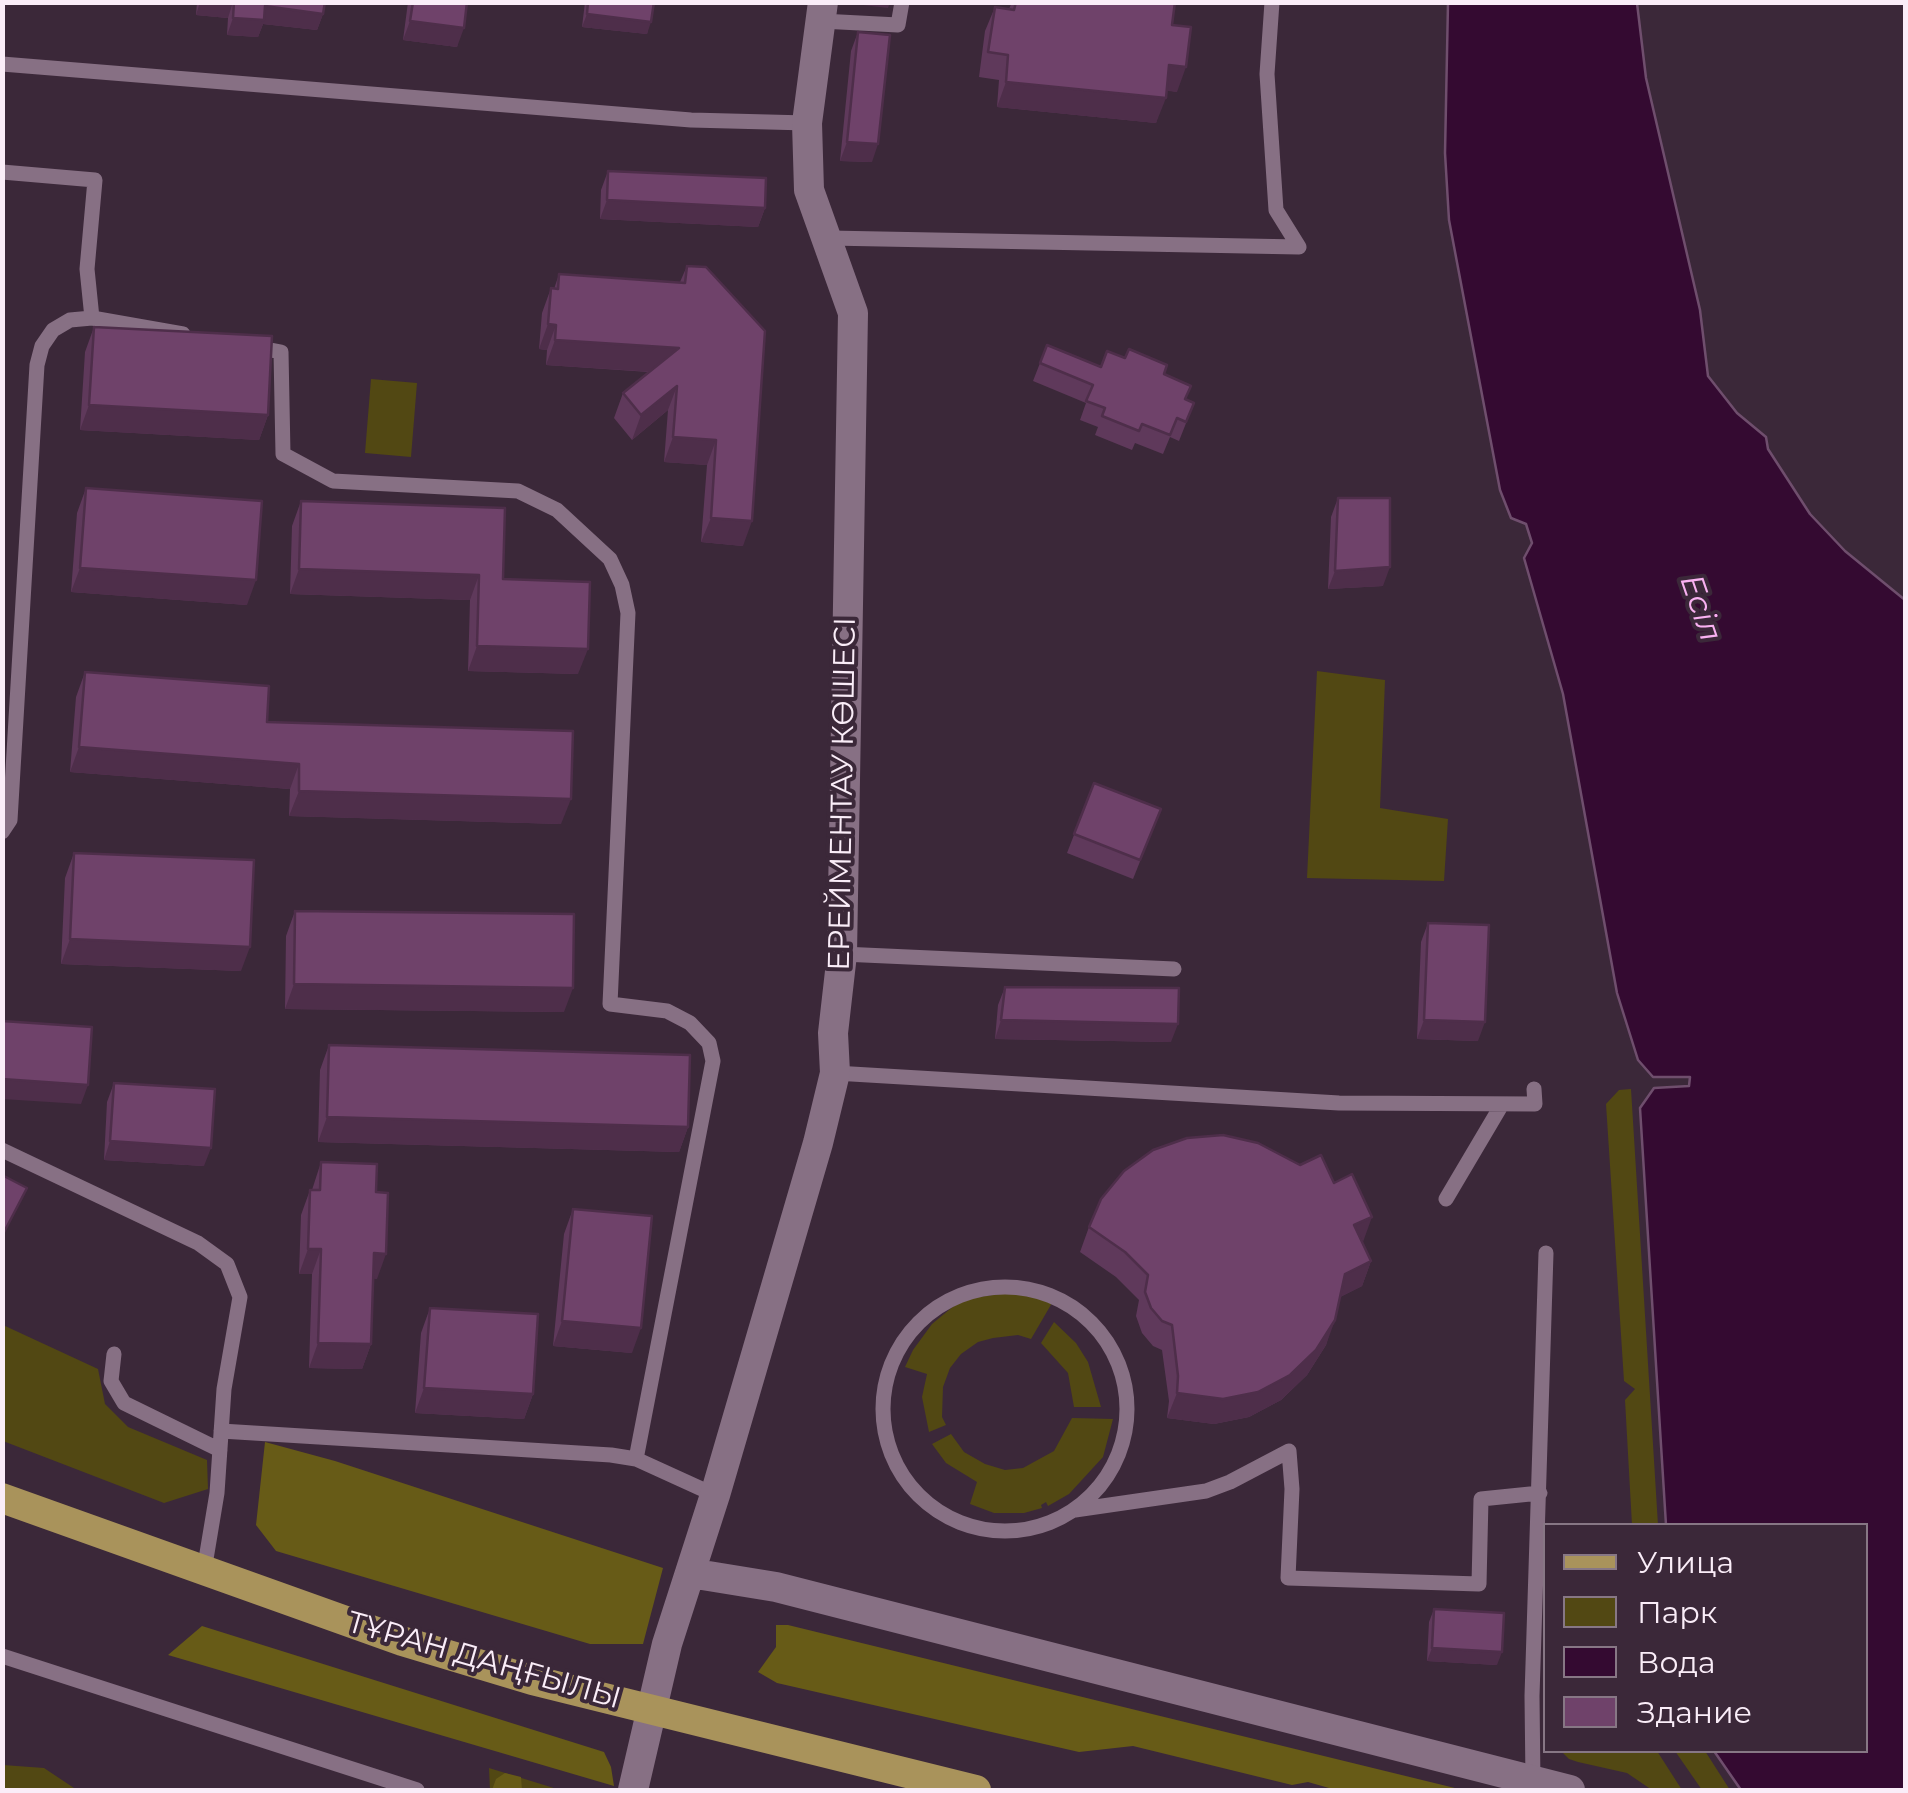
<!DOCTYPE html>
<html>
<head>
<meta charset="utf-8">
<style>
	body { margin:0 }
	#map { position:relative; width:1908px; height:1793px; overflow:hidden; background:#3b2839; font-family:Montserrat,sans-serif }
	canvas { display:block }
	.frame { position:absolute; inset:0; border:5px solid #faedf8; pointer-events:none }
	.legend { position:absolute; left:1543px; top:1523px; width:325px; height:230px; box-sizing:border-box; background:#3b2839; border:2px solid #877785; margin:0; padding:12px 18px; list-style:none; font-size:30px; color:#faedf8 }
	.legend li { display:flex; align-items:center; gap:20px; height:50px }
	.legend b { width:50px; border:2px solid #877785 }
</style>
</head>
<body>
<div id="map">
<canvas width="1908" height="1793"></canvas>
<div class="frame"></div>
<ul class="legend">
<li><b style="height:12px;background:#a9935b"></b>Улица</li>
<li><b style="height:28px;background:#524813"></b>Парк</li>
<li><b style="height:28px;background:#340a31"></b>Вода</li>
<li><b style="height:28px;background:#6f426a"></b>Здание</li>
</ul>
</div>
<script>
const g = document.querySelector('canvas').getContext('2d');
g.lineJoin = 'round';
function fillPath(path, color) {
  g.fillStyle = color;
  g.fill(path, 'evenodd');
}
function poly(rows) {
  const path = new Path2D();
  for (const r of rows) {
    if (r.length === 3) {
      path.moveTo(r[0] + r[2], r[1]);
      path.arc(r[0], r[1], r[2], 0, 2 * Math.PI);
      continue;
    }
    path.moveTo(r[0], r[1]);
    for (let i = 2; i < r.length; i += 2) path.lineTo(r[i], r[i + 1]);
  }
  return path;
}
function trace(path, color, width, dash) {
  g.strokeStyle = color;
  g.lineWidth = width;
  g.lineCap = dash ? 'butt' : 'round';
  g.setLineDash(dash || []);
  g.stroke(path);
}
function drawText(font, color, halo, rows, align = 'center') {
  g.font = font + ' Montserrat,sans-serif';
  g.lineWidth = 8;
  g.setLineDash([]);
  g.textBaseline = 'middle';
  g.strokeStyle = halo;
  g.fillStyle = color;
  for (const [text, x, y, turn = 0] of rows) {
    g.save();
    g.translate(x, y);
    g.rotate((+turn || 0) * Math.PI / 180);
    g.textAlign = isNaN(turn) ? turn : align;
    if (halo) g.strokeText(text, 0, 0);
    g.fillText(text, 0, 0);
    g.restore();
  }
}
fillPath(poly([
	[371,379,417,383,411,457,365,453],
	[1317,671,1385,680,1380,808,1448,819,1444,881,1307,878],
	[1631,1089,1658,1525,1632,1525,1625,1400,1635,1389,1624,1381,1606,1104,1619,1090],
	[1007,1293,1035,1295,1052,1303,1031,1339,1018,1335,993,1338,978,1342,961,1354,950,1368,943,1387,942,1417,946,1425,929,1432,922,1397,927,1374,905,1367,913,1350,932,1324,955,1305,971,1298],
	[1054,1322,1076,1343,1088,1362,1101,1407,1074,1407,1068,1373,1041,1343],
	[3,1325,98,1369,105,1404,128,1427,207,1460,208,1489,164,1503,3,1441],
	[1072,1418,1113,1419,1103,1457,1069,1494,1048,1506,1046,1502,1041,1505,1042,1508,1024,1513,994,1513,970,1504,977,1482,946,1463,932,1444,951,1434,964,1452,985,1464,1005,1470,1023,1468,1054,1451],
	[1561,1751,1657,1751,1682,1790,1652,1790,1627,1773,1578,1762,1569,1759],
	[1675,1751,1705,1751,1730,1790,1702,1790],
	[3,1765,44,1768,77,1790,3,1790],
	[489,1768,557,1789,559,1790,490,1790]
]), '#524813');
fillPath(poly([
	[265,1442,335,1461,663,1568,643,1644,590,1644,276,1551,256,1525],
	[776,1625,788,1625,1463,1790,1336,1790,1308,1782,1292,1785,1133,1746,1079,1752,777,1683,758,1672,776,1647],
	[202,1626,604,1752,611,1767,614,1786,168,1655],
	[505,1773,521,1777,522,1790,492,1790,496,1779]
]), '#675b17');
const water = poly([
	[1448,3,1637,3,1646,78,1700,310,1708,376,1737,413,1766,437,1768,449,1810,514,1845,551,1905,600,1905,1790,1741,1790,1714,1751,1866,1750,1866,1526,1666,1525,1640,1108,1654,1088,1689,1086,1690,1077,1653,1077,1638,1060,1617,993,1563,694,1524,558,1532,543,1526,524,1511,518,1500,490,1449,220,1445,153,1448,3]
]);
fillPath(water, '#340a31');
trace(water, '#6f4e6d', 2.5);
trace(poly([
	[1272,2,1267,74,1276,210,1299,247],
	[821,21,898,25,902,2],
	[2,64,691,120,807,123],
	[2,172,95,180,87,269,92,318,183,334],
	[829,238,1299,247],
	[255,347,281,352,283,454,333,481,518,491,557,510,610,559,622,585,628,613,610,1004,667,1011,690,1023,709,1043,713,1061,636,1459],
	[2,832,10,820,37,365,42,346,53,330,70,320,92,318],
	[842,954,1174,969],
	[835,1073,1339,1103,1535,1104,1534,1089],
	[2,1150,198,1243,227,1264,240,1297,224,1389,217,1493,204,1571],
	[1446,1199,1501,1106],
	[1005,1409,122],
	[114,1354,111,1381,124,1403,220,1450],
	[221,1431,611,1455,636,1459,715,1495],
	[1075,1510,1206,1491,1230,1482,1289,1451,1292,1489,1288,1578,1479,1584,1481,1499,1540,1493],
	[2,1656,417,1790],
	[1533,1782,1532,1696,1546,1253]
]), '#877084', 15);
trace(poly([
	[690,1573,776,1587,1570,1790],
	[633,1790,667,1644,715,1495,818,1143,835,1073,833,1033,842,954,853,313,809,190,807,123,823,2]
]), '#877084', 30);
trace(poly([
	[2,1498,402,1641,532,1680,976,1790]
]), '#a9935b', 30);
fillPath(poly([
	[197,2,325,2,323,14,317,30,263,24,258,37,227,35,228,18,196,15],
	[408,2,467,2,457,47,403,40],
	[585,2,654,2,647,34,582,27],
	[1012,2,1175,2,1172,25,1177,92,1166,90,1156,123,997,107,999,80,979,77,985,31,995,7,1009,9],
	[858,32,872,162,840,161,851,51],
	[608,171,765,208,758,227,600,219,601,190],
	[687,266,743,546,701,542,707,465,664,462,668,410,632,440,614,418,623,393,649,372,546,365,547,350,539,349,542,313,551,288,554,289,559,274,680,282],
	[94,327,268,415,259,440,80,430,85,352],
	[1047,345,1101,367,1164,374,1186,399,1194,403,1179,441,1170,437,1163,454,1135,443,1132,450,1095,435,1098,427,1080,420,1086,403,1033,381],
	[86,488,247,605,71,592,77,513],
	[1338,498,1383,586,1328,589,1331,517],
	[301,501,503,579,578,674,468,671,470,600,290,594,292,526],
	[85,672,267,722,561,824,289,816,290,789,70,772,76,697],
	[1094,783,1161,809,1133,879,1067,853],
	[74,853,241,971,61,964,65,878],
	[295,911,564,1012,285,1009,286,936],
	[1428,923,1478,1041,1417,1039,1421,942],
	[1005,987,1171,1042,995,1039,998,1005],
	[329,1045,688,1127,679,1152,318,1142,320,1070],
	[114,1083,204,1166,104,1160,107,1102],
	[321,1162,376,1192,377,1279,373,1278,371,1344,362,1369,309,1368,312,1274,299,1274,301,1215,310,1190,312,1190],
	[573,1209,632,1353,553,1346,564,1234],
	[1089,1227,1362,1242,1371,1261,1362,1286,1340,1297,1326,1345,1307,1375,1281,1400,1249,1417,1214,1424,1167,1418,1169,1401,1162,1350,1153,1346,1142,1333,1136,1316,1139,1300,1116,1277,1080,1252],
	[430,1308,533,1394,524,1419,415,1413,421,1333],
	[1434,1609,1497,1665,1427,1661,1429,1622]
]), '#5f395b');
fillPath(poly([
	[200,2,233,2,228,18,196,15],
	[856,2,890,2,888,8,855,4],
	[265,6,323,14,317,30,263,24,258,37,227,35,233,18],
	[587,14,651,22,647,34,582,27],
	[410,21,464,28,457,47,403,40],
	[1169,65,1186,67,1177,92,1160,90],
	[1006,82,1166,98,1156,123,997,107],
	[847,142,878,144,872,162,840,161],
	[607,200,765,208,758,227,600,219],
	[548,324,556,325,547,350,539,349],
	[555,340,679,348,670,373,546,365],
	[677,386,668,410,632,440,641,415],
	[89,405,268,415,259,440,80,430],
	[673,437,716,440,707,465,664,462],
	[711,518,752,521,743,546,701,542],
	[1390,567,1383,586,1328,589,1335,571],
	[80,568,256,580,247,605,71,592],
	[299,569,479,575,470,600,290,594],
	[477,646,588,649,578,674,468,671],
	[79,747,299,764,290,789,70,772],
	[299,791,571,799,561,824,289,816],
	[70,939,250,947,241,971,61,964],
	[294,984,573,988,564,1012,285,1009],
	[1001,1020,1178,1024,1171,1042,995,1039],
	[1424,1020,1485,1022,1478,1041,1417,1039],
	[2,1079,88,1085,81,1104,2,1099],
	[327,1117,688,1127,679,1152,318,1142],
	[110,1141,211,1148,204,1166,104,1160],
	[1372,1217,1363,1242,1354,1225],
	[308,1249,321,1249,312,1274,299,1274],
	[374,1253,386,1254,377,1279,365,1278],
	[1371,1261,1362,1286,1336,1299,1345,1274],
	[1335,1320,1326,1345,1307,1375,1281,1400,1249,1417,1214,1424,1167,1418,1177,1393],
	[562,1321,641,1328,632,1353,553,1346],
	[318,1343,371,1344,362,1369,309,1368],
	[424,1388,533,1394,524,1419,415,1413],
	[1432,1648,1502,1652,1497,1665,1427,1661]
]), '#4e2e4a');
const building = poly([
	[234,2,325,2,323,14,265,6,264,20,233,18,234,2],
	[413,2,467,2,464,28,410,21,413,2],
	[588,2,654,2,651,22,587,14,588,2],
	[1016,2,1175,2,1172,25,1191,27,1186,67,1169,65,1166,98,1006,82,1008,55,988,52,995,7,1014,10,1016,2],
	[858,32,890,35,878,144,847,142,858,32],
	[608,171,766,178,765,208,607,200,608,171],
	[687,266,706,267,765,331,752,521,711,518,716,440,673,437,677,386,641,415,623,393,679,348,555,340,556,325,548,324,551,288,558,289,559,274,685,283,687,266],
	[94,327,272,336,268,415,89,405,94,327],
	[1047,345,1101,367,1107,351,1125,358,1129,349,1167,365,1164,374,1191,386,1185,399,1194,403,1186,422,1177,418,1170,435,1142,424,1139,431,1102,416,1105,408,1086,401,1093,385,1040,363,1047,345],
	[86,488,262,501,256,580,80,568,86,488],
	[1338,498,1390,498,1390,567,1335,571,1338,498],
	[301,501,505,508,503,579,590,582,588,649,477,646,479,575,299,569,301,501],
	[85,672,269,686,267,722,573,731,571,799,299,791,299,764,79,747,85,672],
	[1094,783,1161,809,1140,860,1074,834,1094,783],
	[74,853,254,860,250,947,70,939,74,853],
	[295,911,574,914,573,988,294,984,295,911],
	[1428,923,1489,925,1485,1022,1424,1020,1428,923],
	[1005,987,1179,988,1178,1024,1001,1020,1005,987],
	[2,1021,92,1027,88,1085,2,1079,2,1021],
	[329,1045,690,1055,688,1127,327,1117,329,1045],
	[114,1083,215,1089,211,1148,110,1141,114,1083],
	[1223,1135,1258,1143,1300,1165,1321,1155,1334,1183,1352,1174,1372,1217,1354,1225,1371,1261,1345,1274,1335,1320,1316,1350,1290,1375,1258,1392,1223,1399,1177,1393,1178,1376,1172,1325,1162,1321,1151,1308,1145,1292,1148,1275,1125,1252,1089,1227,1101,1199,1124,1171,1153,1150,1187,1138,1223,1135],
	[321,1162,377,1164,376,1192,388,1193,386,1254,374,1253,371,1344,318,1343,321,1249,308,1249,310,1190,320,1190,321,1162],
	[2,1175,27,1188,2,1236,2,1175],
	[573,1209,652,1216,641,1328,562,1321,573,1209],
	[430,1308,538,1314,533,1394,424,1388,430,1308],
	[1434,1609,1504,1613,1502,1652,1432,1648,1434,1609]
]);
fillPath(building, '#6f426a');
trace(building, '#4e2e4a', 2.5);
drawText('30px', '#faedf8', '#3b2839', [
	["ЕРЕЙМЕНТАУ КӨШЕСІ",843,794,-89],
	["ТҰРАН ДАҢҒЫЛЫ",484,1661,16]
]);
drawText('italic 32px', '#f9b1f1', '#3b2839', [
	["Есіл",1700,608,71]
]);
</script>
</body>
</html>
